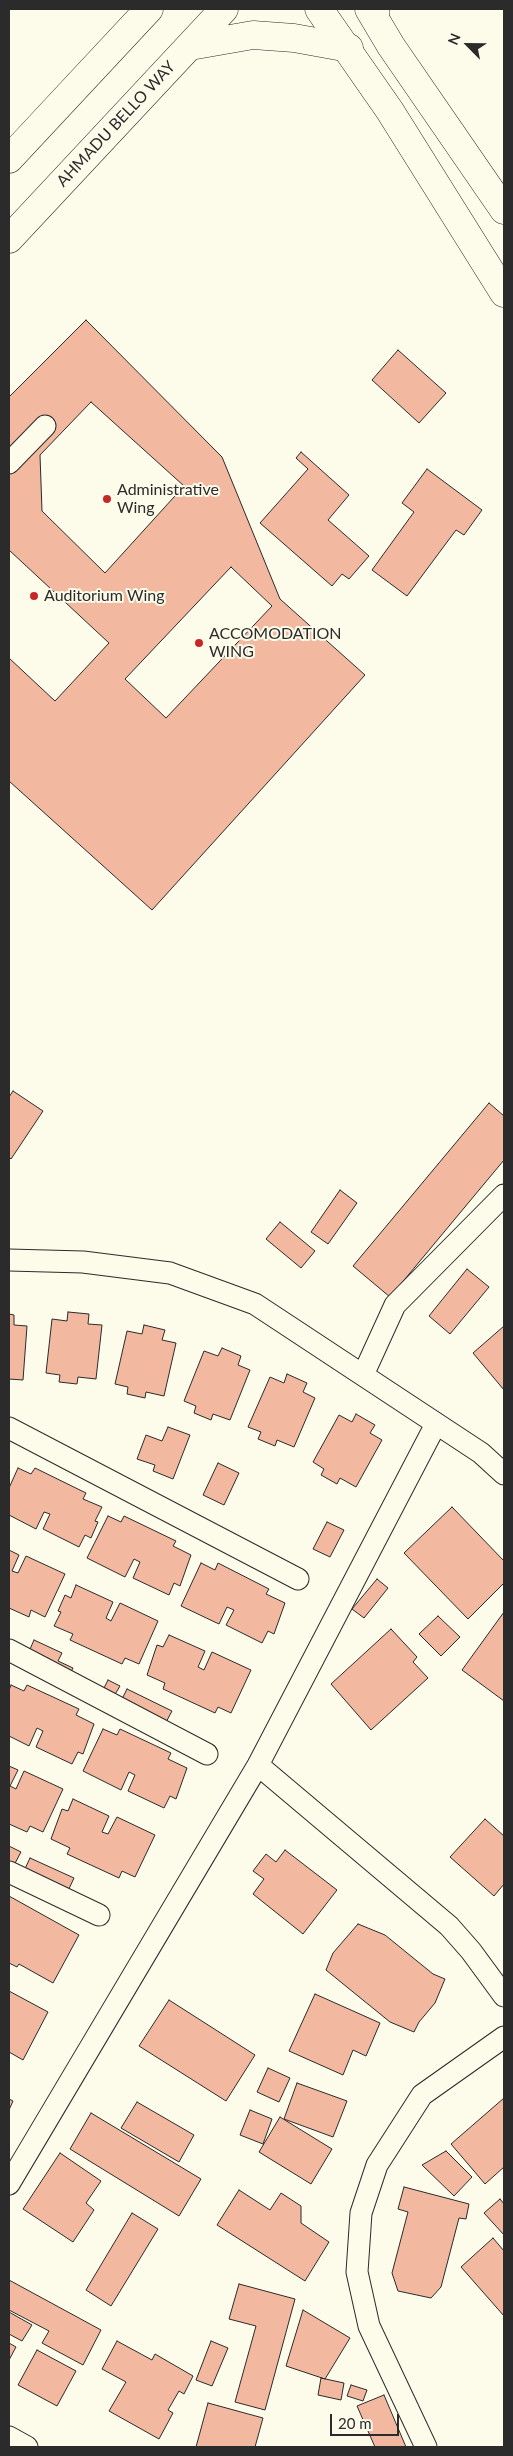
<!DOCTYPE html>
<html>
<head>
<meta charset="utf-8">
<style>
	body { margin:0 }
	#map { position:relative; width:513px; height:2456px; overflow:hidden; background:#fdfbea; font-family:Lato,sans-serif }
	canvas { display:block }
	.frame { position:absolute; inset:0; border:10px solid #2b2b2b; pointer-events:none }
	.north { position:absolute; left:443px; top:20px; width:50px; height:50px; -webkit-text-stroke:4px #fdfbea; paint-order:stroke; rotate:293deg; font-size:14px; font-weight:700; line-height:20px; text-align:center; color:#2b2b2b }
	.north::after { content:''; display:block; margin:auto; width:18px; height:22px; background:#2b2b2b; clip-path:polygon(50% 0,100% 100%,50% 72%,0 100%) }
	.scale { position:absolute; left:330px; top:2414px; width:69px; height:22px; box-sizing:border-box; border:2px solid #2b2b2b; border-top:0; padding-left:6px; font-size:15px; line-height:18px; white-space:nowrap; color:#2b2b2b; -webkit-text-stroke:4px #fdfbea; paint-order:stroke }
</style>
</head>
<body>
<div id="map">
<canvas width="513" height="2456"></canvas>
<div class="frame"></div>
<div class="north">N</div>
<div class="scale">20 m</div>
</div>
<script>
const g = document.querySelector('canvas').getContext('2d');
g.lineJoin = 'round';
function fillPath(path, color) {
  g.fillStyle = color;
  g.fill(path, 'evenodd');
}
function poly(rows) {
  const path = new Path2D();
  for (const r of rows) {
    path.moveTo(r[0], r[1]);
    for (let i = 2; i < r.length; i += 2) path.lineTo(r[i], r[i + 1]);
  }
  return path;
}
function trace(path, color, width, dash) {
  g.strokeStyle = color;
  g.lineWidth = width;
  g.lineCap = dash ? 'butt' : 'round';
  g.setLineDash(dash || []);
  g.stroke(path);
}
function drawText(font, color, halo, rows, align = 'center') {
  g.font = font + ' Lato,sans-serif';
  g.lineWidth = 4;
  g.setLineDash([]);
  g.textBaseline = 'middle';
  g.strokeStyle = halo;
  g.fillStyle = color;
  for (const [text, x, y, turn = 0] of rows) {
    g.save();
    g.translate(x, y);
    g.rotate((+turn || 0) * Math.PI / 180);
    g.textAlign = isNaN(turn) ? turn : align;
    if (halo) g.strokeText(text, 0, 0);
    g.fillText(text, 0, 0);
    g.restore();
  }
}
const building = poly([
	[86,320,222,457,280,599,365,675,152,910,9,781,9,397,86,320],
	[398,350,446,393,419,423,372,380,398,350],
	[91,402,184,486,105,573,42,511,40,455,91,402],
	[301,452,349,495,328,520,369,556,349,579,342,574,332,586,260,523,308,469,296,458,301,452],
	[427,469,482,510,464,535,456,530,407,596,372,570,414,512,402,503,427,469],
	[9,550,109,643,55,701,9,658,9,550],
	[231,567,272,606,166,718,125,679,231,567],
	[13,1091,43,1111,11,1159,9,1157,9,1097,13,1091],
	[489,1103,504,1116,504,1160,390,1297,353,1266,489,1103],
	[340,1190,357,1203,328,1244,311,1232,340,1190],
	[280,1222,315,1251,301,1268,266,1239,280,1222],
	[467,1269,489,1287,450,1334,429,1316,467,1269],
	[68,1312,89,1314,88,1324,102,1325,96,1379,78,1377,77,1384,59,1382,60,1375,46,1373,52,1319,67,1321,68,1312],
	[9,1314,14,1315,14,1325,27,1326,23,1380,9,1379,9,1314],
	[144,1325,165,1330,162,1340,176,1343,164,1396,146,1392,145,1398,127,1394,128,1387,115,1384,127,1331,142,1334,144,1325],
	[504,1326,504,1390,473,1353,504,1326],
	[222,1348,241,1356,238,1365,250,1370,230,1420,213,1414,211,1420,194,1413,196,1406,184,1401,204,1351,218,1356,222,1348],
	[287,1374,307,1383,303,1392,315,1398,294,1447,277,1440,275,1446,258,1439,261,1432,248,1427,270,1377,284,1383,287,1374],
	[356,1414,375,1425,370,1433,382,1440,356,1487,340,1478,337,1484,321,1475,324,1469,313,1462,339,1415,352,1422,356,1414],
	[168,1427,190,1435,173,1479,153,1471,155,1465,137,1459,146,1435,162,1441,168,1427],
	[218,1463,239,1473,224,1505,203,1495,218,1463],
	[18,1468,31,1474,35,1468,86,1493,83,1499,102,1507,95,1521,98,1522,91,1538,85,1535,79,1547,43,1529,50,1514,44,1512,36,1529,9,1515,9,1488,18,1468],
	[452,1507,504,1561,504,1583,468,1619,404,1553,452,1507],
	[108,1516,121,1522,124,1516,176,1541,173,1546,191,1555,180,1586,174,1583,169,1595,133,1578,140,1562,134,1559,125,1577,87,1558,108,1516],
	[327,1522,344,1530,330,1557,313,1549,327,1522],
	[9,1550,19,1555,12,1571,18,1573,26,1556,65,1574,45,1617,31,1610,29,1617,9,1608,9,1550],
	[201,1563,215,1570,218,1563,269,1589,266,1594,285,1603,274,1634,268,1631,262,1643,226,1625,234,1610,227,1607,219,1624,181,1606,201,1563],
	[377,1579,388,1588,364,1618,352,1609,377,1579],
	[76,1585,113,1602,106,1618,111,1621,120,1603,158,1621,139,1664,125,1658,122,1664,70,1640,73,1634,54,1626,61,1612,58,1611,65,1595,71,1598,76,1585],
	[504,1612,504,1701,462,1670,504,1612],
	[438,1616,460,1637,441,1656,419,1634,438,1616],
	[391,1629,417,1657,413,1662,428,1678,371,1730,331,1684,391,1629],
	[169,1635,205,1651,198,1667,204,1670,212,1652,251,1670,231,1713,218,1707,215,1713,163,1689,165,1683,147,1675,157,1645,163,1647,169,1635],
	[34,1640,62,1653,58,1661,73,1668,69,1676,27,1656,34,1640],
	[108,1680,120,1686,114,1696,103,1690,108,1680],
	[11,1685,24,1691,27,1685,79,1709,76,1715,94,1724,83,1754,78,1752,72,1764,36,1747,43,1731,37,1728,29,1746,9,1736,9,1690,11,1685],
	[127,1689,172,1711,164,1726,119,1705,127,1689],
	[103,1729,117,1735,120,1729,171,1753,168,1759,187,1768,176,1799,170,1796,164,1808,128,1791,135,1775,129,1772,121,1790,83,1771,103,1729],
	[9,1766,18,1770,10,1786,16,1789,24,1771,63,1789,43,1832,30,1826,27,1832,9,1824,9,1766],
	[73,1799,109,1816,102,1832,108,1834,117,1817,155,1835,135,1877,122,1871,119,1878,67,1854,70,1848,51,1839,62,1809,68,1811,73,1799],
	[485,1819,504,1836,504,1884,494,1896,450,1857,485,1819],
	[9,1846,21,1852,13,1867,9,1865,9,1846],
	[285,1850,337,1890,303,1934,253,1894,264,1879,253,1871,266,1854,276,1862,285,1850],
	[30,1858,74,1878,67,1893,23,1873,30,1858],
	[9,1896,79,1935,53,1983,19,1964,17,1967,9,1963,9,1896],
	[358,1924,385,1935,433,1974,445,1979,435,2003,419,2022,414,2032,390,2022,326,1970,333,1953,358,1924],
	[9,1991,48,2012,23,2060,9,2052,9,1991],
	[315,1994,380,2023,366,2056,353,2050,343,2075,289,2051,315,1994],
	[169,2000,255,2055,226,2101,139,2046,169,2000],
	[268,2068,290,2078,279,2102,257,2092,268,2068],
	[297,2083,347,2101,333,2137,284,2119,297,2083],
	[504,2098,504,2167,485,2184,451,2144,504,2098],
	[9,2099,13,2101,9,2110,9,2099],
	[137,2102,194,2135,179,2162,121,2128,137,2102],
	[250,2110,272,2119,263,2144,240,2135,250,2110],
	[91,2113,201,2179,179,2216,70,2149,91,2113],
	[280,2117,332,2149,311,2184,259,2152,280,2117],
	[446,2151,472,2177,454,2196,422,2165,446,2151],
	[60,2153,101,2181,86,2203,94,2210,73,2242,23,2209,60,2153],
	[404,2187,469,2204,466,2219,459,2218,441,2287,431,2298,398,2291,392,2273,408,2212,398,2209,404,2187],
	[239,2190,270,2210,281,2193,301,2206,301,2223,329,2242,305,2281,217,2225,239,2190],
	[500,2199,504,2204,504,2235,484,2213,500,2199],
	[132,2213,158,2229,111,2306,86,2290,132,2213],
	[493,2238,504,2251,504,2316,461,2267,493,2238],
	[9,2280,101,2330,83,2365,42,2343,49,2331,9,2310,9,2280],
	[239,2284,295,2299,265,2410,235,2402,256,2326,229,2319,239,2284],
	[303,2310,350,2338,325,2379,286,2366,303,2310],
	[9,2312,32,2325,22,2341,9,2334,9,2312],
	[117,2341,152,2360,155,2354,193,2376,184,2394,179,2391,168,2410,173,2413,159,2439,109,2411,126,2382,102,2369,117,2341],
	[211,2341,228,2348,212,2386,196,2380,211,2341],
	[9,2343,16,2347,9,2360,9,2343],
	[37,2350,76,2371,57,2406,18,2385,37,2350],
	[321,2378,344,2383,341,2400,318,2395,321,2378],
	[351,2385,367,2390,363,2401,347,2396,351,2385],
	[384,2395,406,2447,375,2447,357,2406,384,2395],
	[208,2403,263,2418,255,2447,196,2447,208,2403]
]);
fillPath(building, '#f2b8a0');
trace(building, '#2b2b2b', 1);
const street = poly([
	[9,463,45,426],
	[9,1260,83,1262,170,1273,255,1304,481,1453,504,1474],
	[363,1375,395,1305,504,1195],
	[9,1428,298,1579],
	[9,1650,207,1754],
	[258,1765,449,1926,471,1951,504,1996],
	[9,1872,99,1915],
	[9,2184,258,1765,436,1424],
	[9,2437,27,2447],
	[426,2447,369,2326,357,2272,361,2213,377,2165,422,2095,504,2037]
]);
const secondary = poly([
	[319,9,390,111,504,293],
	[369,9,391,46,504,210]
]);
const primary = poly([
	[375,9,375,17],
	[190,46,253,35,294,38,349,48],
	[9,159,149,9],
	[9,239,224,9]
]);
trace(street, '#2b2b2b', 23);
trace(secondary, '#2b2b2b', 29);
trace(primary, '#2b2b2b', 29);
trace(street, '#fdfbea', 21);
trace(secondary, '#fdfbea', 28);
trace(primary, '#fdfbea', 28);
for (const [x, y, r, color] of [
	[107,499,5,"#c62828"],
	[34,596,5,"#c62828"],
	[199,643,5,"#c62828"]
]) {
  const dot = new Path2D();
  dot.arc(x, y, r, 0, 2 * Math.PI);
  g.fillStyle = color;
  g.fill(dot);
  trace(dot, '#fdfbea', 2);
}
drawText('16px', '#2b2b2b', '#fdfbea', [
	["AHMADU BELLO WAY",116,124,-47]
]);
drawText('16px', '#2b2b2b', '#fdfbea', [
	["Administrative",117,490],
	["Wing",117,508],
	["Auditorium Wing",44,596],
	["ACCOMODATION",209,634],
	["WING",209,652]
], 'left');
</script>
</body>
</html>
